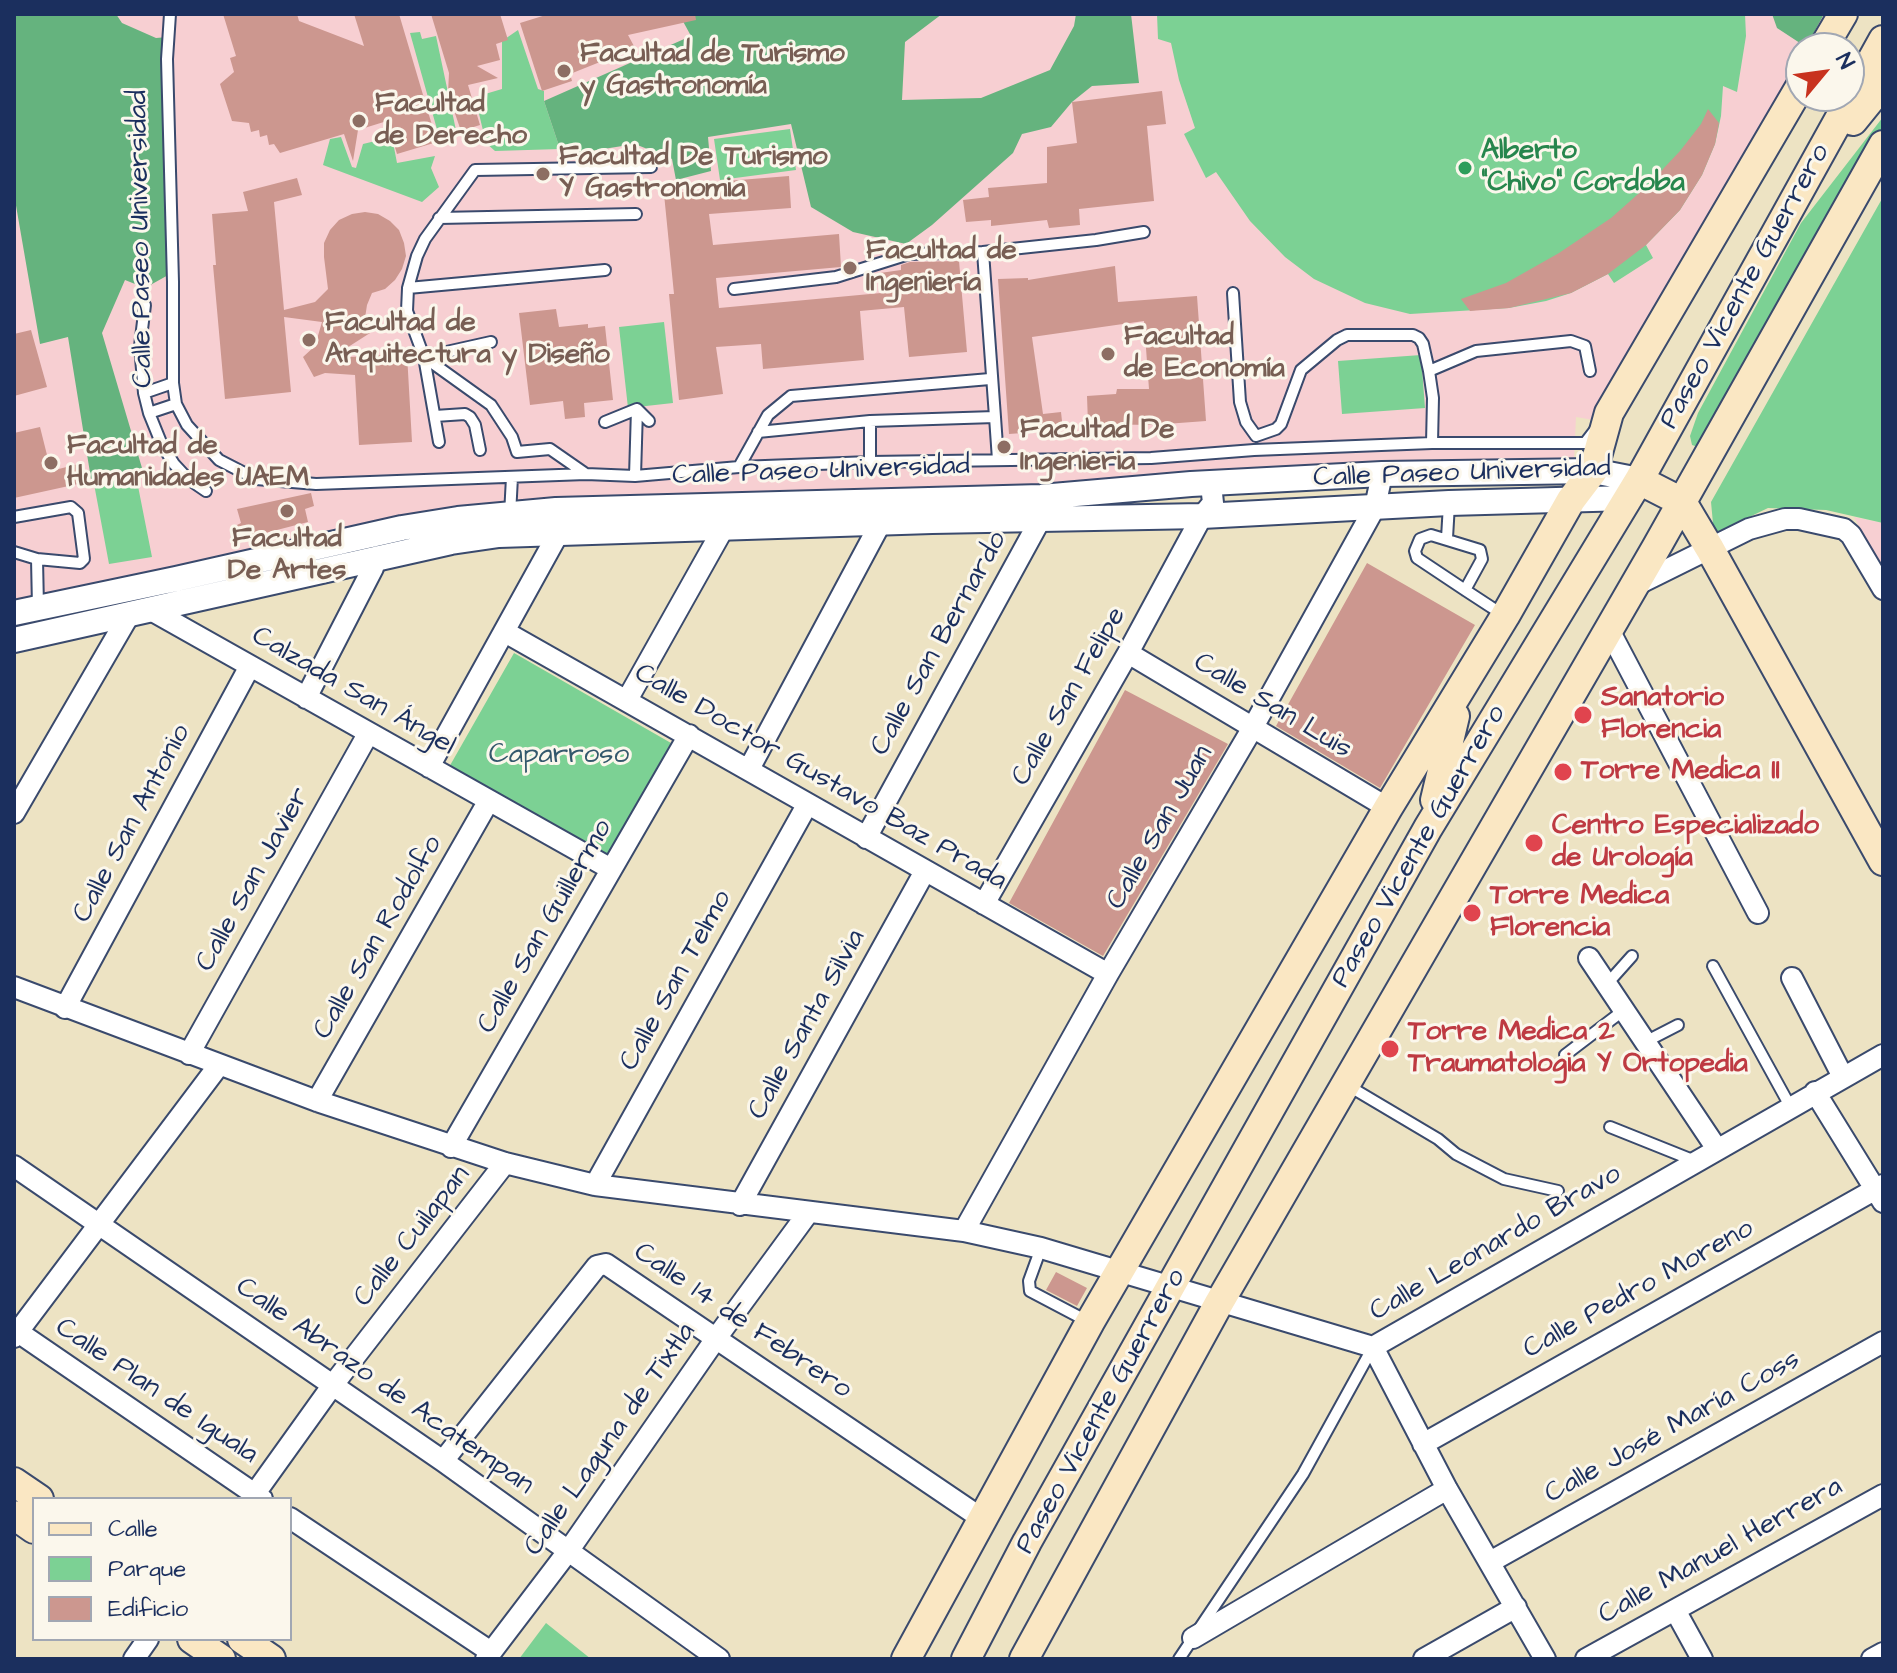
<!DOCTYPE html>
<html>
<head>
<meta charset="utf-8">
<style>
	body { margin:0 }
	#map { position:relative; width:1897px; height:1673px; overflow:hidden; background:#ede3c3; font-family:"Architects Daughter",sans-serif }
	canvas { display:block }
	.frame { position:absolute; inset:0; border:16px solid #1b2f5e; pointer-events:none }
	.legend { position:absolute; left:32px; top:1497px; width:260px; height:144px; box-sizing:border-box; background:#fbf7ec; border:2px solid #a1a7b3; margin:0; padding:10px 14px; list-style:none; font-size:24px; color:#1b2f5e }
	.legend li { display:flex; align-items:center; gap:16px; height:40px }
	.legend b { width:40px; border:2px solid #a1a7b3 }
	.north { position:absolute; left:1785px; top:32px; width:80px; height:80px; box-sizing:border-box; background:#fbf7ec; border:2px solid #a1a7b3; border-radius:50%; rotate:61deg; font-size:22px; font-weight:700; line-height:32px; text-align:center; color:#1b2f5e }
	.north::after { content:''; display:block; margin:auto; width:28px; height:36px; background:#c8321e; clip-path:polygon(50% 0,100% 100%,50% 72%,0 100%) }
</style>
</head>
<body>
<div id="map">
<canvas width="1897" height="1673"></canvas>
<div class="frame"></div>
<ul class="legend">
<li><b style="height:10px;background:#fae7c3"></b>Calle</li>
<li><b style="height:22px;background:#7cd194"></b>Parque</li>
<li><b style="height:22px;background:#cc978f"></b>Edificio</li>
</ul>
<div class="north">N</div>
</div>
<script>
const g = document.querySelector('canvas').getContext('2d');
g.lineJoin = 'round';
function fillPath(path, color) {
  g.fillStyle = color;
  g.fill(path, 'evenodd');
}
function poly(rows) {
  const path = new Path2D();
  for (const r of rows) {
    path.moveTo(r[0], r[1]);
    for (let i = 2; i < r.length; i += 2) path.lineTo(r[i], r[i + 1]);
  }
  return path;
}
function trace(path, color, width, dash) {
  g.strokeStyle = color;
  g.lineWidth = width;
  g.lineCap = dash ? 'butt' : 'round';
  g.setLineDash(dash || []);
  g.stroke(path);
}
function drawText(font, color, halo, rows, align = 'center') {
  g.font = font + ' "Architects Daughter",sans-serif';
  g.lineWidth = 6;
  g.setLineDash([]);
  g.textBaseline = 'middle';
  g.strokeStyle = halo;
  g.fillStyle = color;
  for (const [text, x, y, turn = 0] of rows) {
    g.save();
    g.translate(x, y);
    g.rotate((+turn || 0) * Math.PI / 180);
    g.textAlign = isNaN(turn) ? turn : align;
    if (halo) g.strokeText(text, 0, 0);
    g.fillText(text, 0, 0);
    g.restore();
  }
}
fillPath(poly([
	[14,14,1830,14,1812,48,1801,48,1801,67,1605,422,1576,417,1574,460,992,488,599,498,14,609],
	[1854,517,1883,523,1883,571]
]), '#f7cfd2');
fillPath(poly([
	[1157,14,1745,14,1746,36,1737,92,1723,86,1721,116,1715,144,1702,175,1680,210,1646,245,1653,258,1614,283,1608,274,1571,293,1546,301,1509,308,1410,314,1365,303,1314,279,1285,257,1250,221,1216,172,1206,178,1184,134,1195,128,1179,80,1171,43,1158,39],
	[518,30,538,89,544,91,544,101,560,149,495,151,486,143,475,97,502,89,502,41],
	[420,32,422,39,436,36,457,135,440,140,410,33],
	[1883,117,1883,131,1701,448,1692,445,1690,436,1698,413,1801,223],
	[790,129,796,170,720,180,714,139],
	[341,137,352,167,356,168,363,144,392,137,397,163,435,156,431,168,439,187,422,202,323,165,330,139],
	[1883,197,1883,523,1826,510,1768,508,1714,534,1711,502],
	[664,322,673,403,628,408,619,327],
	[1421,355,1425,408,1342,414,1338,361],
	[136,476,152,557,109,564,94,484],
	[514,653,671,743,605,859,448,769],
	[546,1623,591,1659,519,1659]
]), '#7cd194');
fillPath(poly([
	[14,14,116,14,122,23,156,38,168,37,174,54,170,274,145,288,125,280,102,333,142,468,92,485,68,337,40,344,14,194],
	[679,14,942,14,905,42,902,100,981,98,1050,70,1074,26,1076,14,1131,14,1139,83,1092,86,1072,102,1051,127,1022,134,1013,153,932,225,906,244,853,232,811,207,791,124,708,137,711,171,676,180,672,159,635,144,578,153,560,149,544,101,691,36],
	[1772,14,1824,14,1806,47,1777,28]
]), '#65b37e');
fillPath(poly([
	[223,14,297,14,299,21,364,46,354,14,399,14,437,142,397,154,387,121,358,130,353,161,344,134,280,153,274,144,269,145,267,135,260,137,259,130,251,132,249,123,232,121,220,84,234,72,230,58,236,56],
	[431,14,500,14,508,40,496,44,500,60,477,66,498,78,468,85,480,125,461,131,448,93,449,73],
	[549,14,695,14,696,20,628,35,635,48,570,74,572,81,542,91,520,23],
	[1162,91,1166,124,1147,126,1154,201,1079,209,1080,225,1049,228,1047,220,991,226,991,220,966,222,963,200,989,197,988,188,1047,183,1047,147,1077,143,1072,102],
	[1708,109,1719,123,1715,144,1702,175,1680,210,1646,245,1608,274,1571,293,1509,308,1470,311,1461,299,1506,283,1559,253,1611,218,1646,187,1680,151,1701,124],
	[789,176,791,208,709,214,713,245,839,234,841,267,716,278,719,308,881,293,880,273,901,270,901,265,910,262,959,261,967,352,909,357,904,307,860,311,864,360,763,369,761,344,716,347,723,394,679,400,669,294,674,294,664,194,716,189,715,182],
	[297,178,302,195,274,202,284,310,315,302,328,289,324,257,324,243,330,230,339,220,352,214,365,212,378,214,390,221,399,230,404,243,406,256,402,269,395,280,385,289,372,293,367,305,365,318,370,333,331,358,407,354,412,442,359,445,355,375,325,373,314,377,303,357,315,346,322,322,284,317,291,392,225,399,213,265,216,265,212,214,248,211,243,192],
	[1115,266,1118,302,1197,296,1206,421,1152,425,1088,424,1087,396,1116,394,1117,389,1149,389,1144,321,1032,337,1043,414,1061,412,1063,430,1009,434,998,279,1028,278,1028,280],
	[556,309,559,327,588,324,588,328,605,326,613,400,584,403,585,417,565,419,563,401,530,405,519,313],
	[31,330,47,387,14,396,14,334],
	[40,427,51,471,82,463,87,482,14,498,14,433],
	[311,493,314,506,305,509,308,522,238,540,235,526,241,523,237,509],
	[1367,563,1475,625,1380,788,1276,726],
	[1125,690,1228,744,1103,956,1009,903],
	[1056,1272,1087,1288,1077,1306,1046,1290]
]), '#cc978f');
const service = poly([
	[170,14,167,59,173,282,173,383,176,404,187,425,219,460,256,479,316,484,586,474,635,476,739,467,870,462,1151,458,1254,450,1432,443,1585,443,1595,430],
	[439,218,636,214],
	[408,288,605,270],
	[734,289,836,277,909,254,983,252],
	[1233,293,1240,402,1246,422,1256,436,1276,429,1281,424,1301,370,1337,340,1347,335,1413,335,1419,338,1423,344,1429,371,1433,398,1432,443],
	[145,305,140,346,144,393,149,413,162,445,174,464,187,478,206,491],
	[1429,371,1476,351,1571,341,1585,346,1590,371],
	[144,393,173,383],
	[149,413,176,404],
	[435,416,465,414,470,417,475,425,480,450],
	[995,417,998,460],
	[605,422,637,409,649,421],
	[758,432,870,421,995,417,983,252,1096,240,1144,232],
	[439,442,424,357,491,342],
	[870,462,870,421],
	[739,467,768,415,791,396,990,379],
	[586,474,550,449,517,452,512,437,491,405,424,357,407,311,408,288,417,256,425,239,475,170,651,167],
	[635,476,637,409],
	[510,515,512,477],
	[14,517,71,507,78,513,84,559,80,563,37,559,38,607],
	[1447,538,1449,504],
	[14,552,37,559],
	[1465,590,1482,559,1480,550,1431,535,1420,539,1415,551,1417,558,1465,590,1491,607,1504,615],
	[1713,966,1790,1106],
	[1607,984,1632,956],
	[1645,1042,1678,1025],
	[1565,1055,1624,1010],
	[1347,1085,1438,1139,1456,1154,1504,1179,1558,1191],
	[1610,1127,1695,1161],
	[1041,1248,1029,1281,1030,1291,1087,1321],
	[1179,1659,1303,1474,1373,1347]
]);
const minor = poly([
	[1632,587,1749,529,1785,519,1799,519,1844,529,1851,535,1883,589],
	[151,610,611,869],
	[1609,630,1758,913],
	[505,632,1108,974],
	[1128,653,1388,808],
	[306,698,373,568],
	[627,700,723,529],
	[429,767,558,534],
	[749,769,880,524],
	[14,813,129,615],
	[866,838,1040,520],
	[984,904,1128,653,1202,516,1213,503,1211,484],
	[1589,958,1717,1149],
	[1792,978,1843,1077],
	[14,987,317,1101,505,1163,595,1185,964,1231,1041,1248,1373,1347],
	[65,1008,250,666],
	[189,1054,368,734],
	[1815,1092,1883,1202],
	[317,1101,488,802],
	[451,1147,689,735],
	[14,1166,443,1461,719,1659],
	[595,1185,807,805],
	[740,1205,925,871],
	[964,1231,1108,974,1252,729,1375,507,1382,474],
	[18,1332,262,1499],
	[14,1337,219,1065],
	[1373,1347,1883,1055],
	[1373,1347,1447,1489,1545,1659],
	[1423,1444,1883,1185],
	[443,1461,597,1266,606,1264,981,1518],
	[251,1499,332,1386,505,1163],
	[290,1518,491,1652],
	[1490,1562,1883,1342],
	[1675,1610,1702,1659],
	[1193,1638,1447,1489],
	[134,1659,148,1639],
	[486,1659,569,1550,717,1337,808,1213],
	[1424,1659,1516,1607],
	[1586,1659,1883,1495],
	[1872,1659,1883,1653]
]);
const tertiary = poly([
	[14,613,176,579,402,528,458,519,556,510,1041,497,1191,484,1382,474,1593,471,1639,480],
	[14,640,451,542,499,535,932,521,1202,516,1449,503,1628,498]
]);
const secondary = poly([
	[1823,48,1843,14],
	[1853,121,1883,84],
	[1639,480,1682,502,1710,549,1883,861],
	[1435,800,1455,716],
	[14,1482,39,1499],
	[14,1515,34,1529],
	[192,1639,221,1659],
	[242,1639,271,1659],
	[906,1659,1090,1322,1388,808,1505,616,1571,500,1593,471,1609,413,1801,85],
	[966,1659,1027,1542,1428,828,1639,480,1883,40],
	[1024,1659,1219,1303,1656,548,1883,145]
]);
trace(service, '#3a4a6d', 14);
trace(minor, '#3a4a6d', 24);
trace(tertiary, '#3a4a6d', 28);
trace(secondary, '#3a4a6d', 32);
trace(service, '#fff', 10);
trace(minor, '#fff', 20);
trace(tertiary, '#fff', 24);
trace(secondary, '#fae7c3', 28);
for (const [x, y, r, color] of [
	[564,71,8,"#8d6e63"],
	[359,121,8,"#8d6e63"],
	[1465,168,8,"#2e9e5b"],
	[543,174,8,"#8d6e63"],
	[850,268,8,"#8d6e63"],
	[309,340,8,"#8d6e63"],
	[1108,354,8,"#8d6e63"],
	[1004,447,8,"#8d6e63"],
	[51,463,8,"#8d6e63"],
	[287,511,8,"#8d6e63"],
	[1583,715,10,"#e0444e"],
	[1563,772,10,"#e0444e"],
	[1534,843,10,"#e0444e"],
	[1472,913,10,"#e0444e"],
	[1390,1049,10,"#e0444e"]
]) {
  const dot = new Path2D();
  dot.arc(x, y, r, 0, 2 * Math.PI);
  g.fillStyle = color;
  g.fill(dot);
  trace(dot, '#fbf7ec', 3);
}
drawText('bold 28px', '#785e54', '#fbf7ec', [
	["Facultad de Turismo",580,55],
	["y Gastronomía",580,87],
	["Facultad",375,105],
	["de Derecho",375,137],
	["Facultad De Turismo",559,158],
	["Y Gastronomia",559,190],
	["Facultad de",866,252],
	["Ingeniería",866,284],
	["Facultad de",325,324],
	["Arquitectura y Diseño",325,356],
	["Facultad",1124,338],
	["de Economía",1124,370],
	["Facultad De",1020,431],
	["Ingenieria",1020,463],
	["Facultad de",67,447],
	["Humanidades UAEM",67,479],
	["Facultad",287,540,"center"],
	["De Artes",287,572,"center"]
], 'left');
drawText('bold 28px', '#27864d', '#fbf7ec', [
	["Alberto",1481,152],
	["\"Chivo\" Cordoba",1481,184]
], 'left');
drawText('28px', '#1b2f5e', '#fbf7ec', [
	["Calle Paseo Universidad",142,239,-91],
	["Paseo Vicente Guerrero",1746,287,-61],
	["Calle Paseo Universidad",821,472,-2],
	["Calle Paseo Universidad",1462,474,-2],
	["Calle San Bernardo",940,644,-61],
	["Calzada San Ángel",353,692,30],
	["Calle San Felipe",1070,697,-60],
	["Calle San Luis",1272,707,31],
	["Calle Doctor Gustavo Baz Prada",820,778,30],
	["Calle San Antonio",133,824,-62],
	["Calle San Juan",1161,828,-60],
	["Paseo Vicente Guerrero",1420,847,-60],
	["Calle San Javier",254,880,-61],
	["Calle San Guillermo",546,927,-60],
	["Calle San Rodolfo",379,938,-60],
	["Calle San Telmo",677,981,-61],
	["Calle Santa Silvia",808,1025,-61],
	["Calle Cuilapan",413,1237,-52],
	["Calle Leonardo Bravo",1496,1244,-30],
	["Calle Pedro Moreno",1639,1290,-29],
	["Calle 14 de Febrero",742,1322,34],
	["Calle Abrazo de Acatempan",384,1387,35],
	["Calle Plan de Iguala",156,1392,34],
	["Paseo Vicente Guerrero",1102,1412,-61],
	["Calle José María Coss",1673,1428,-29],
	["Calle Laguna de Tixtla",611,1440,-55],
	["Calle Manuel Herrera",1721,1552,-29]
]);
drawText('bold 28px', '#be3a42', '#fbf7ec', [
	["Sanatorio",1601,699],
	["Florencia",1601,731],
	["Torre Medica II",1581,772],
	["Centro Especializado",1552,827],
	["de Urología",1552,859],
	["Torre Medica",1490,897],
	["Florencia",1490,929],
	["Torre Medica 2",1408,1033],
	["Traumatologia Y Ortopedia",1408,1065]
], 'left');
drawText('28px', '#33586c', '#fbf7ec', [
	["Caparroso",559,756]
]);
</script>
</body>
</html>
